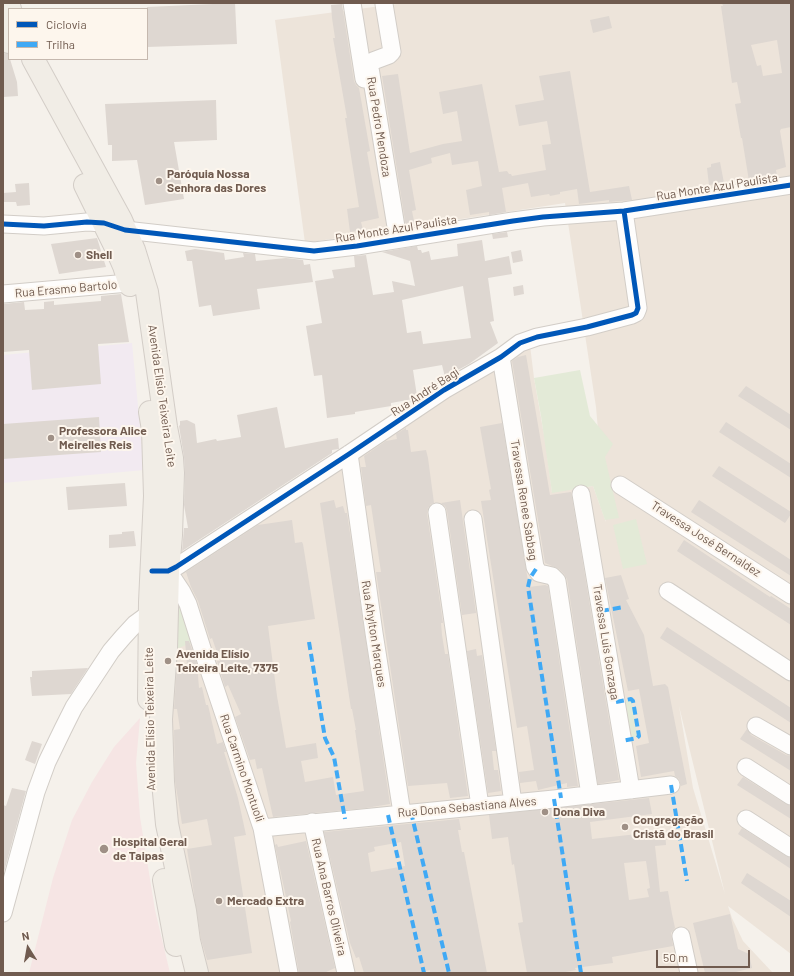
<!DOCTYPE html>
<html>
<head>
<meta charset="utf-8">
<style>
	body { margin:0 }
	#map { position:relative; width:794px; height:976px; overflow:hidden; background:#f5f1eb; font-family:Barlow,sans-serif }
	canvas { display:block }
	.frame { position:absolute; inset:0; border:4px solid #705b4f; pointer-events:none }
	.legend { position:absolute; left:8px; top:8px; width:140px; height:52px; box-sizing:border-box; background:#fdf6ed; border:1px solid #c5b8ae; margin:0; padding:5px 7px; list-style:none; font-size:12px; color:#705b4f }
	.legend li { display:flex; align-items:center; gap:8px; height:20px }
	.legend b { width:20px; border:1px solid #c5b8ae }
	.north { position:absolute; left:8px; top:928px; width:40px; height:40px; -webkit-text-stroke:3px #fdf6ed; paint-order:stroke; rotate:349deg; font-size:11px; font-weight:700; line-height:16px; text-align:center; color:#705b4f }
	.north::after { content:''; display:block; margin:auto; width:14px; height:18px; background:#705b4f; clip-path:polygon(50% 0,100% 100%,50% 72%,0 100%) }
	.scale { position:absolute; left:656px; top:950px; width:94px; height:18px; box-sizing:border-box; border:2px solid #705b4f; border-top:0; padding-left:5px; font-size:12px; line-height:14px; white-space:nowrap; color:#705b4f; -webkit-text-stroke:3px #fdf6ed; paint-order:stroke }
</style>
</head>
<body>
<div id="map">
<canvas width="794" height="976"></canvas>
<div class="frame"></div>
<ul class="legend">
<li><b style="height:5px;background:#0057b8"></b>Ciclovia</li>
<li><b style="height:5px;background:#3fa9f5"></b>Trilha</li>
</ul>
<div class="north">N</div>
<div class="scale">50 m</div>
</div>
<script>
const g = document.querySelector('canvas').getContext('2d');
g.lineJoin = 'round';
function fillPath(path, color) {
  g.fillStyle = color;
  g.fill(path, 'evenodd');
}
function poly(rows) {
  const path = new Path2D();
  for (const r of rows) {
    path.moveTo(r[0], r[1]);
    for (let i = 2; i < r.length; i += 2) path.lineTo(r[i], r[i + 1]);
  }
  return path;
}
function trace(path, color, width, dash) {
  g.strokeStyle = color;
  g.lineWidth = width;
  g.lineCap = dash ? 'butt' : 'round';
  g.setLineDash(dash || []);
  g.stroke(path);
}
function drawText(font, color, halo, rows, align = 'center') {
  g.font = font + ' Barlow,sans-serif';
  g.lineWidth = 4;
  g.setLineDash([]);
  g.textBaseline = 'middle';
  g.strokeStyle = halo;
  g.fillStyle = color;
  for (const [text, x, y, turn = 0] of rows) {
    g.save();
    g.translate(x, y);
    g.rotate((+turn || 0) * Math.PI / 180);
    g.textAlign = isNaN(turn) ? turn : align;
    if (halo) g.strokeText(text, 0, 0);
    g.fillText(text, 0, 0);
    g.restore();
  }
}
fillPath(poly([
	[404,3,791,3,791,954,728,906,732,918,743,941,773,973,202,973,170,824,173,567,529,337,534,378,546,446,552,492,593,486,606,522,596,407,565,203,305,243,275,20],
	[679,706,725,894,693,788]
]), '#ede4da');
fillPath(poly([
	[132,343,144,470,3,483,3,355]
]), '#f2eaf1');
fillPath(poly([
	[140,718,136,763,140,817,155,910,170,973,29,973,53,878,72,820,92,782,114,747]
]), '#f6e5e4');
fillPath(poly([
	[580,370,590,416,613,444,605,457,619,518,605,520,593,486,552,493,541,416,534,378],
	[636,519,647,564,623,569,613,525],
	[167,568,200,640,165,653],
	[630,700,632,702,637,735,637,737,623,740,617,702]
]), '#e3ead7');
fillPath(poly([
	[235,3,237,44,147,47,147,7],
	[722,3,791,3,791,127,781,129,780,131,786,167,776,170,777,177,749,181,742,138,741,138,735,104,741,103,737,82,732,83,721,6,723,6],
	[777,40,782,73,763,76,761,65,757,66,751,45],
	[342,4,354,81,356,85,359,88,370,151,367,152,379,218,361,222,363,230,350,232,347,209,359,207,345,118,347,118,333,38,335,38,332,18,331,5],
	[609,16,612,28,593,33,590,20],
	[3,53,9,54,9,59,10,59,17,82,18,96,3,97],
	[570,71,590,192,629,186,632,200,609,202,609,200,579,204,577,189,560,192,560,194,550,196,549,194,531,197,528,183,502,188,506,212,489,215,489,212,470,215,466,190,482,186,478,161,452,165,450,153,431,158,432,163,409,170,416,210,412,211,415,226,406,227,382,76,398,74,410,153,443,144,462,141,457,111,443,114,439,92,482,84,499,172,507,171,509,174,511,174,512,176,546,170,542,145,551,144,547,121,519,126,515,105,544,100,539,76],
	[216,100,217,140,174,142,184,199,145,205,137,160,112,161,112,145,108,145,105,104],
	[720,162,724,183,709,185,707,168,711,167,711,164],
	[29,183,30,205,17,206,16,202,3,202,3,193,16,192,15,184],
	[507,232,508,237,493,239,492,234],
	[97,238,106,267,59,274,51,244],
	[482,240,485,261,509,256,512,274,488,278,494,321,490,322,498,343,469,364,447,376,445,377,442,365,413,370,417,396,413,399,391,403,391,406,355,412,355,414,327,418,322,375,314,376,306,326,322,323,315,281,334,278,332,270,355,267,354,256,366,255,373,295,394,292,392,281,415,286,410,261,382,252,417,246,418,250,421,250,422,253,429,251,431,260,458,256,457,244],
	[463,286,471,338,423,344,421,331,407,333,402,300],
	[195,249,224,253,225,260,244,257,243,253,255,254,256,261,286,258,303,260,304,265,310,264,313,282,257,289,260,309,213,316,211,305,199,307,192,261,187,261,185,251],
	[521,250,523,261,513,263,511,252],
	[523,285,524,294,514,296,513,287],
	[121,294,129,342,98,344,101,384,32,390,29,350,3,352,3,304,24,302,25,310,44,309,44,302,54,301,54,305,101,301,101,296],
	[526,355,550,495,571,492,619,780,598,784,567,579,564,574,559,569,545,563,512,361,518,357],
	[746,386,791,415,791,430,738,396],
	[277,407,285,448,338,438,339,449,332,450,332,453,182,551,184,528,188,528,184,505,185,473,184,457,179,426,180,425,180,421,187,420,195,424,197,443,216,439,217,441,241,437,237,415],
	[99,417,101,452,3,459,3,424],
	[726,422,791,464,791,478,719,432],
	[502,423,529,587,545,585,548,586,578,786,567,787,567,783,538,790,536,781,520,783,519,772,534,770,527,726,517,728,481,501,491,500,489,490,491,489,480,427],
	[406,428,406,430,408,430,411,452,426,450,428,458,434,503,431,504,428,508,427,513,443,623,441,623,442,635,445,654,448,654,468,796,450,798,447,783,408,786,376,572,381,572,371,505,366,506,361,467,366,467,364,456,386,441,397,439,396,434],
	[719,466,791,512,791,514,785,523,712,476],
	[125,483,127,506,68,510,66,487],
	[334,500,336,508,343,506,345,513,347,513,390,804,366,808,273,817,262,768,257,769,255,759,250,760,235,717,241,714,228,685,225,687,217,661,220,661,212,638,210,639,198,601,191,587,186,572,258,525,292,520,295,543,302,542,303,544,315,619,268,626,277,696,286,748,316,743,318,758,301,761,305,782,333,777,336,795,364,791,355,730,356,730,352,709,351,709,320,503],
	[460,500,476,613,462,615,447,511,445,506,441,503],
	[699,500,791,560,791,576,691,512],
	[134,531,136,546,109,548,109,535,122,534,122,532],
	[684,540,770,597,771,596,791,609,791,625,677,551],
	[621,575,629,599,626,600,644,635,653,686,665,684,668,687,687,784,681,786,679,779,675,776,674,771,641,777,636,746,649,743,641,700,639,689,628,691,605,578],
	[667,627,791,708,791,723,660,638],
	[185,641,189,641,197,664,199,688,202,687,206,705,208,705,217,744,223,742,226,752,224,752,238,798,246,835,234,837,252,953,207,960,201,939,187,849,212,845,207,819,182,824,175,781,174,730,180,729,177,709,174,709,177,664,187,665],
	[476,649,477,656,482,655,496,751,492,751,494,770,498,770,501,791,488,793,467,651],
	[88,668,71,694,32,696,30,677,32,677,32,671],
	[747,729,751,735,786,755,791,756,791,771,740,739],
	[32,741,42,744,35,764,25,760],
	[743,777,786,804,791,806,791,819,737,785],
	[12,788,26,791,4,872,3,805,6,806],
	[649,798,652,814,590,822,592,839,665,831,666,845,655,846,660,892,668,891,672,914,675,928,671,933,673,946,612,957,613,963,575,968,576,970,561,973,527,973,518,923,523,922,514,864,512,865,508,837,492,839,489,815],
	[646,861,650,888,647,889,649,897,629,900,624,863],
	[459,819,461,830,458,830,462,852,464,852,487,973,430,973,430,970,416,973,364,973,359,957,356,958,350,943,324,832],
	[401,842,405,866,371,872,368,853,375,851,374,847],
	[742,828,786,856,791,858,791,869,738,834],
	[306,841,335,968,324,973,299,973,290,922,291,921,275,845,277,844,278,847],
	[747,873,791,901,791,917,741,883],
	[730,914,738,949,749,954,752,968,732,973,705,973,693,923]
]), '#ded7d1');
const minor = poly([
	[352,3,364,79],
	[384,4,392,52,389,55,373,61,370,65,370,68,398,239],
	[3,224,44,226,87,222,104,223,125,230,314,251,357,246,513,221,543,217,624,211,791,185],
	[3,294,140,282],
	[501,357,535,567,539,573,552,576,557,581,590,795],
	[349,454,374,633,402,813],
	[620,485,791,595],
	[581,494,631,790],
	[437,512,480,806],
	[473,519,513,803],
	[159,571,168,571,176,567,349,454,444,390,501,357,520,343,537,337,587,327,632,315,636,313,638,308,624,211],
	[168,571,182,592,188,604,207,664,262,828,289,973],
	[668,591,791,672],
	[756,726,791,746],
	[746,767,791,796],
	[746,819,791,848],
	[312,822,346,973],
	[262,828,554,799,671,785],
	[3,913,36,792,47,762,63,729,74,707,111,651,123,637,135,624,150,613,159,613],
	[681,936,689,973]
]);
const major = poly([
	[8,3,10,9],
	[3,28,9,42],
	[33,59,121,220,134,250,147,292,166,427,172,458,173,473,171,535,168,571,166,649,161,719,163,782,167,824,185,911,189,941,197,973],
	[85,185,117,250,124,266,130,285],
	[149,699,150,602,155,496,153,430,150,412],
	[164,880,176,945]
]);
trace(minor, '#d2cdc7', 19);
trace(major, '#d3cdc7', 24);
trace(minor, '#fefdfc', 17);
trace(major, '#f1ede6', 22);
trace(poly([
	[536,569,530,578,528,587,561,798],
	[601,611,624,607],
	[309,642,325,738,334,757,345,819],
	[616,702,631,699,633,701,639,736,637,738,622,741],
	[671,785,687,881],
	[554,799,581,973],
	[411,812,449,973],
	[388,815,424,973]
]), '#3fa9f5', 4, [8, 4]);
trace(poly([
	[3,224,44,226,87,222,104,223,125,230,314,251,357,246,513,221,543,217,624,211,791,185],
	[152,571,168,571,176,567,349,454,444,390,501,357,520,343,537,337,587,327,632,315,636,313,638,308,624,211]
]), '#0057b8', 5);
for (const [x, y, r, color] of [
	[159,181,4,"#9f9086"],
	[78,255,4,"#9f9086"],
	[51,438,4,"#9f9086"],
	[168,661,4,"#9f9086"],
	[545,812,4,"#9f9086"],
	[625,827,4,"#9f9086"],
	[104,849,5,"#9f9086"],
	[219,901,4,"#9f9086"]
]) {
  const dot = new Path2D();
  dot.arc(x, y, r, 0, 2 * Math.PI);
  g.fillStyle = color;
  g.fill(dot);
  trace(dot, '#fdf6ed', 1.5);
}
drawText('12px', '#705b4f', '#fdf6ed', [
	["Rua Pedro Mendoza",379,127,81],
	["Rua Monte Azul Paulista",717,187,-9],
	["Rua Monte Azul Paulista",396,229,-9],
	["Rua Erasmo Bartolo",66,289,-5],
	["Rua André Bagi",425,392,-33],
	["Avenida Elísio Teixeira Leite",162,396,82],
	["Travessa Renee Sabbag",524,500,81],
	["Travessa José Bernaldez",706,539,33],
	["Rua Ahylton Marques",374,634,81],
	["Travessa Luis Gonzaga",606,642,81],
	["Avenida Elísio Teixeira Leite",150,719,-91],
	["Rua Carmino Montuoli",242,768,71],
	["Rua Dona Sebastiana Alves",467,807,-5],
	["Rua Ana Barros Oliveira",329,897,77]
]);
drawText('bold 12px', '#705b4f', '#fdf6ed', [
	["Paróquia Nossa",167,174],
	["Senhora das Dores",167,188],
	["Shell",86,255],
	["Professora Alice",59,431],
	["Meirelles Reis",59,445],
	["Avenida Elísio",176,654],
	["Teixeira Leite, 7375",176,668],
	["Dona Diva",553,812],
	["Congregação",633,820],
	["Cristã do Brasil",633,834],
	["Hospital Geral",113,842],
	["de Taipas",113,856],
	["Mercado Extra",227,901]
], 'left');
</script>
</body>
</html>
